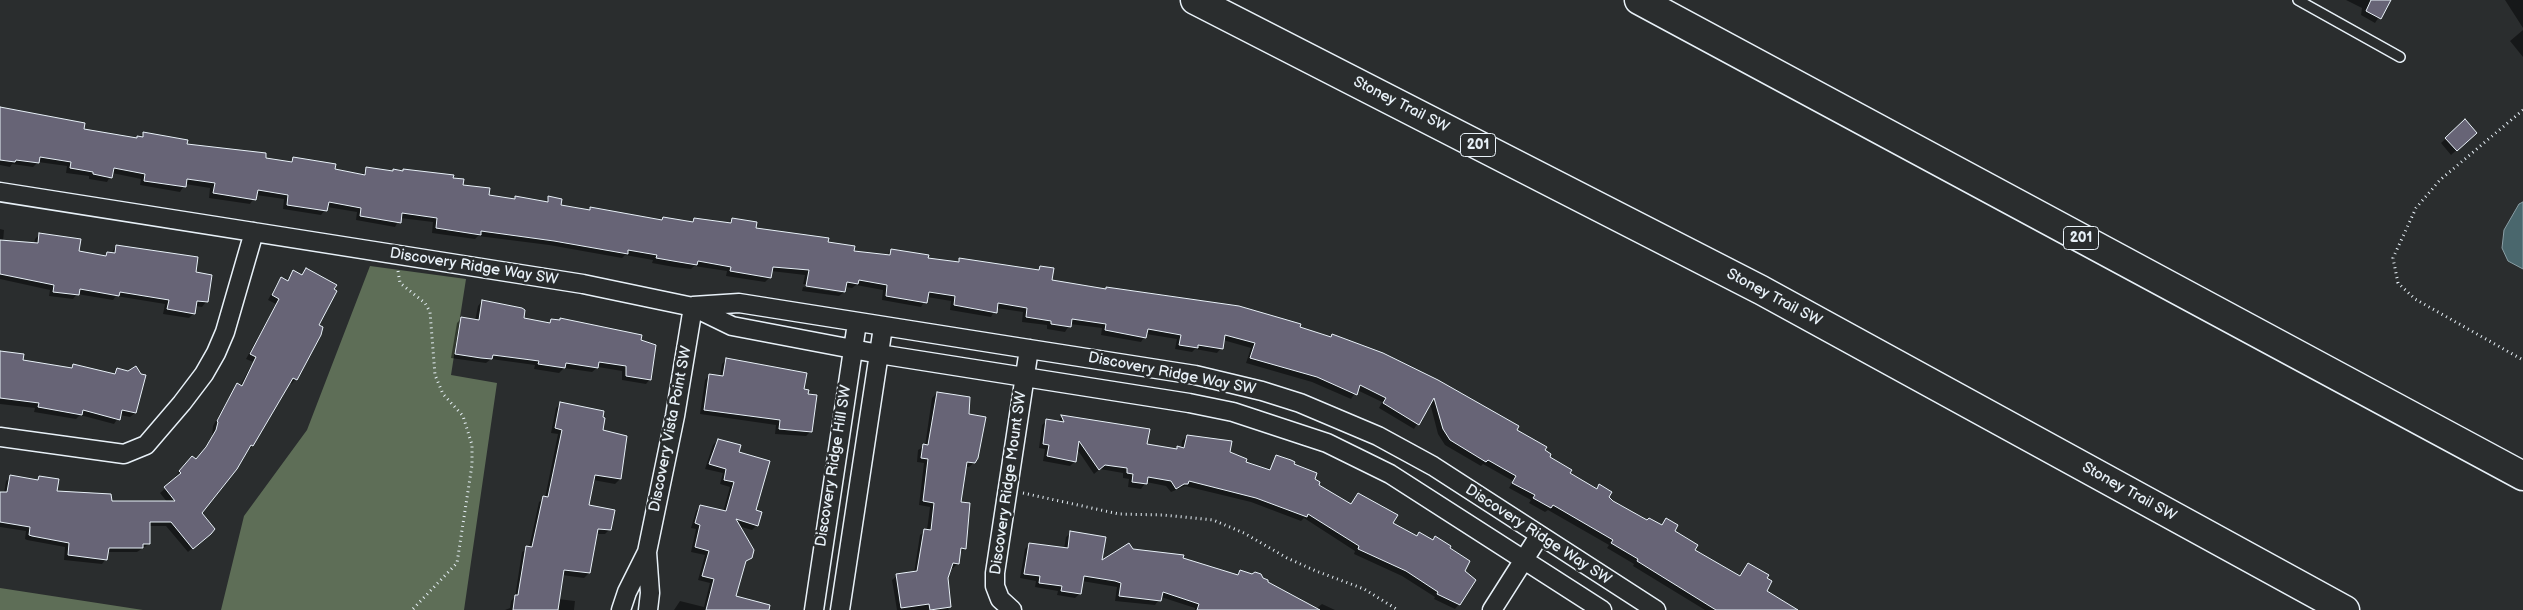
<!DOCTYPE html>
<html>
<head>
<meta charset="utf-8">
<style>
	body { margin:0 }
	canvas { display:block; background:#2a2d2e }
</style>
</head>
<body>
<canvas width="2523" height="610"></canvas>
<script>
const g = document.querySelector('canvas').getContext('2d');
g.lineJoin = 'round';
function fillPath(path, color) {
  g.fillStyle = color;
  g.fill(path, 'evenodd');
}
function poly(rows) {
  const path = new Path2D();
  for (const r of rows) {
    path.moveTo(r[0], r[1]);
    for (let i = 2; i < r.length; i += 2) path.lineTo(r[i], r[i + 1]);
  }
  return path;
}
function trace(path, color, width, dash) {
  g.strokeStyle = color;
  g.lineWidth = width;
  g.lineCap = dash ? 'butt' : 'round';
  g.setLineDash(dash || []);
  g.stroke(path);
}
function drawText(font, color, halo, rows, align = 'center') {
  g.font = font + ' "Balsamiq Sans",sans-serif';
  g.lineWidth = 5;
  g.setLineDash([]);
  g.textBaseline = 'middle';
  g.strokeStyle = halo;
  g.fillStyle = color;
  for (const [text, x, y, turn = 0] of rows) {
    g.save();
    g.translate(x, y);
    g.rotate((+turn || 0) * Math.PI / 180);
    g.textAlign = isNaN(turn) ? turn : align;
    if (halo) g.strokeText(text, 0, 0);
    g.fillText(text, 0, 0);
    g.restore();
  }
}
fillPath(poly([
	[370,266,466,279,451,375,497,383,464,610,221,610,244,516,307,430],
	[0,588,143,610,0,610]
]), '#5e6e57');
const water = poly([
	[2523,202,2523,269,2508,261,2502,248,2504,230,2519,204,2523,202]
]);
fillPath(water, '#4a676d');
trace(water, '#899ea5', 1);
fillPath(poly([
	[2346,0,2390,0,2375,23,2361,15,2362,8],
	[2505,0,2523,0,2523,28],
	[2523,30,2523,57,2510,41],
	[0,109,82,130,136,139,144,133,186,145,289,162,293,159,362,175,367,168,392,172,404,170,452,179,461,186,487,196,513,200,516,197,544,202,549,198,559,206,588,210,590,208,661,221,663,218,690,223,694,219,727,224,732,219,755,229,827,243,853,252,887,255,891,250,927,260,956,263,960,259,1037,271,1040,267,1051,281,1104,290,1107,288,1298,328,1330,338,1333,335,1515,430,1543,451,1548,458,1569,474,1596,490,1599,486,1607,498,1647,522,1661,526,1666,520,1673,531,1693,551,1739,576,1748,564,1766,579,1765,592,1796,610,1705,610,1633,566,1634,564,1607,548,1609,545,1548,510,1545,512,1529,503,1531,500,1509,488,1513,481,1483,464,1481,466,1445,445,1438,434,1430,403,1414,429,1379,408,1382,402,1357,390,1351,399,1312,382,1246,363,1251,348,1223,340,1221,348,1217,353,1195,349,1192,352,1175,349,1177,339,1146,334,1141,342,1101,335,1102,328,1070,324,1065,332,1047,329,1047,325,1022,322,1023,312,996,308,991,317,950,310,951,301,927,297,921,307,882,300,883,290,856,285,852,288,845,287,844,292,839,296,802,291,803,287,842,293,842,291,803,284,805,275,771,271,770,277,765,282,726,276,727,271,694,266,691,269,674,267,652,263,653,260,625,255,622,258,549,245,478,236,475,239,432,233,433,222,400,218,395,227,356,220,357,212,327,207,321,215,283,209,284,199,256,195,250,204,209,198,210,188,185,184,180,192,140,185,141,179,112,173,107,182,89,179,89,176,66,173,67,166,38,162,33,167,12,164,10,167,0,165],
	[2465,121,2475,133,2451,155,2441,143],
	[0,229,4,230,3,242,34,244,35,239,40,234,77,252,104,256,107,253,111,254,116,246,194,273,206,302,202,307,195,306,194,313,189,318,163,314,165,304,116,296,113,300,77,294,73,299,49,296,50,290,0,279],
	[306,270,320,335,296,379,291,384,289,383,252,446,200,513,209,534,188,552,166,526,149,526,149,544,137,552,107,552,106,559,102,564,64,560,65,547,27,540,25,539,26,531,0,527,0,492,4,493,6,481,11,477,36,481,39,478,56,492,111,503,168,503,160,493,177,478,176,476,187,462,196,461,202,453,212,436,213,426,233,390,238,385,240,386,253,362,246,359,276,304,268,300,277,283,281,279,286,281,294,272,301,276],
	[482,301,523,319,548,324,551,320,640,341,650,379,646,384,622,380,622,371,598,367,592,372,564,368,559,373,534,369,535,365,491,359,486,363,451,358,457,323,461,319,475,321,478,306],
	[0,352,22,361,69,369,73,365,113,374,117,369,135,413,130,417,120,415,114,424,80,415,76,419,34,412,35,408,0,404],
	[726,360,803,390,811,431,806,436,775,434,776,425,700,414,705,380,710,375,720,377,722,364],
	[937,393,968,415,974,463,969,467,965,467,959,503,965,548,960,553,958,563,953,568,950,568,947,577,946,603,949,610,897,610,892,580,897,576,914,573,920,535,927,530,930,507,919,505,924,463,917,462,918,450,925,446,932,398],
	[561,403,601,431,625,437,620,479,615,484,593,480,588,506,609,530,605,534,596,534,589,573,584,578,562,575,558,599,575,601,574,610,505,610,510,608,511,601,515,597,522,552,529,548,539,502,545,498,558,434,551,433,556,408],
	[1062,416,1146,445,1175,450,1181,449,1182,441,1187,436,1228,453,1244,463,1268,471,1277,456,1293,465,1317,486,1350,505,1358,494,1392,523,1416,537,1420,533,1432,541,1436,537,1469,561,1464,571,1459,604,1455,609,1434,599,1435,597,1402,576,1354,554,1355,551,1304,518,1301,521,1251,502,1185,486,1171,492,1166,486,1146,482,1141,489,1128,487,1129,479,1123,478,1123,473,1100,469,1094,474,1077,449,1075,461,1070,466,1043,461,1045,449,1039,448,1042,425,1047,421,1058,422],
	[718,440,738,453,757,525,752,530,738,526,750,557,745,563,735,597,748,610,674,610,680,601,704,607,710,583,698,580,705,555,691,552,696,529,691,528,696,511,700,507,723,512,730,487,720,484,723,473,705,469,713,445],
	[1071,533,1101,563,1132,550,1182,559,1236,576,1240,571,1316,609,1322,604,1335,610,1195,610,1195,608,1161,597,1155,605,1115,601,1117,587,1082,581,1080,593,1075,598,1057,595,1058,591,1035,587,1036,581,1020,578,1025,549,1030,544,1064,549,1066,537]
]), '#0007');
const building = poly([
	[2371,0,2391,0,2381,19,2366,11,2371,0],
	[0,107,85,123,84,129,137,138,137,136,143,137,143,132,188,140,187,144,266,153,266,158,292,162,293,157,336,164,335,169,365,175,366,167,393,171,393,169,403,171,403,169,454,175,453,178,464,179,463,185,490,188,489,195,515,199,515,196,548,202,548,196,562,199,561,205,590,210,590,207,662,220,663,217,693,222,694,218,731,223,732,218,757,222,756,228,829,238,828,242,855,246,854,251,890,255,891,249,929,255,928,258,959,262,959,258,1039,270,1040,266,1054,268,1052,280,1106,289,1106,287,1239,306,1301,324,1300,327,1331,337,1332,334,1383,353,1438,380,1519,426,1517,430,1547,447,1545,450,1551,454,1550,457,1572,470,1570,473,1597,489,1599,484,1612,492,1609,497,1613,501,1647,520,1649,518,1662,525,1666,518,1678,525,1675,531,1698,545,1695,550,1740,576,1748,563,1769,575,1767,578,1772,581,1767,591,1798,610,1716,610,1637,561,1638,559,1611,543,1613,540,1553,505,1551,508,1533,498,1535,495,1512,483,1516,476,1488,460,1486,462,1450,440,1443,429,1434,398,1419,425,1383,403,1386,398,1360,385,1357,395,1317,377,1250,358,1255,343,1225,335,1223,349,1198,345,1198,348,1179,345,1181,335,1148,329,1146,338,1105,330,1106,324,1072,319,1071,327,1051,324,1051,321,1026,317,1027,308,998,303,997,313,954,305,955,296,929,292,927,303,886,296,887,285,859,280,858,284,847,282,845,292,806,286,809,270,773,267,771,278,730,271,731,267,698,261,697,265,679,262,656,258,657,255,628,250,628,254,554,241,481,231,481,235,436,228,437,218,402,213,401,223,360,216,361,208,329,202,327,211,287,205,288,195,258,190,256,200,213,193,215,183,187,179,186,187,144,181,145,174,114,168,112,178,93,174,93,172,70,168,71,162,40,157,39,163,16,160,15,162,0,160,0,107],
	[2465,119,2477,133,2457,151,2445,138,2465,119],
	[39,233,81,239,79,251,106,256,107,252,115,253,116,245,198,257,196,272,212,275,208,302,197,301,195,314,167,309,169,300,120,292,119,296,80,289,79,295,53,292,54,285,0,274,0,240,38,243,39,233],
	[306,268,337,285,334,289,337,291,319,325,323,327,321,335,297,380,293,378,253,446,251,445,237,469,202,513,215,529,211,534,193,549,171,522,150,522,150,544,143,544,143,548,109,548,107,560,68,555,69,543,32,536,29,535,30,527,0,522,0,492,7,492,10,475,38,480,39,476,59,479,57,491,111,494,112,501,175,501,164,487,181,473,179,471,192,456,196,459,206,447,216,430,218,422,217,421,237,383,242,386,256,357,250,354,279,299,272,295,281,277,288,281,293,270,302,275,306,268],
	[482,300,522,308,525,310,524,318,550,323,551,319,560,320,560,318,642,335,641,340,656,345,651,380,626,376,626,366,599,362,598,368,566,363,565,368,538,364,539,361,493,355,492,359,481,358,455,354,461,317,479,320,482,300],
	[0,351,24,354,23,360,72,368,73,364,115,374,117,368,128,371,136,366,141,374,146,375,136,413,122,410,120,420,83,410,82,415,38,407,39,403,0,398,0,351],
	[726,358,807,373,804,389,809,390,808,394,817,395,812,432,779,429,780,420,704,410,709,374,723,376,726,358],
	[937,392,970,397,969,414,986,417,978,458,975,463,967,462,961,502,970,503,966,549,961,548,959,564,953,563,948,578,951,607,930,610,929,604,901,608,896,574,917,571,924,529,931,530,934,503,923,501,928,459,921,458,923,444,928,445,937,392],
	[560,402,604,411,603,417,605,418,603,430,627,436,621,479,595,475,589,505,615,510,611,530,598,529,590,573,564,570,558,610,513,610,515,595,518,595,526,546,532,547,543,496,548,497,562,430,555,428,560,402],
	[1061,415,1150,429,1147,444,1177,449,1177,446,1184,448,1187,435,1232,441,1230,452,1247,459,1246,462,1270,470,1276,455,1291,460,1295,462,1294,464,1317,473,1315,479,1320,482,1319,485,1351,504,1358,493,1398,515,1393,523,1417,536,1419,532,1433,540,1435,536,1451,546,1450,548,1470,561,1465,571,1476,580,1460,605,1437,594,1438,592,1406,571,1358,549,1359,546,1308,514,1307,517,1256,498,1189,481,1188,484,1184,484,1176,489,1171,481,1148,477,1147,484,1132,482,1133,474,1127,473,1127,468,1105,465,1099,470,1079,441,1076,462,1047,456,1049,445,1043,444,1046,419,1064,422,1061,415],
	[718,439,741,445,739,452,770,461,756,510,762,512,758,526,736,519,754,550,752,558,746,561,736,596,770,605,769,610,706,610,714,579,702,576,709,551,695,547,700,525,695,523,700,505,726,511,734,482,724,480,726,469,709,464,718,439],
	[1070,531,1106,537,1102,560,1129,543,1133,549,1184,555,1183,558,1238,575,1240,570,1252,574,1255,572,1261,574,1263,578,1268,580,1268,582,1320,610,1197,610,1199,604,1163,592,1161,601,1119,596,1121,583,1115,581,1084,576,1081,594,1061,591,1062,586,1039,583,1040,576,1024,574,1029,543,1068,548,1070,531]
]);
fillPath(building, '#676476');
trace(building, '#e8f1f8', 1);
const lane = poly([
	[2298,0,2400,57]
]);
const street = poly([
	[0,192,583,284,693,307,732,326,879,354,1189,403,1233,412,1327,443,1390,474,1602,610],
	[693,306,739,303,1029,349,1195,375,1262,391,1300,403,1378,436,1433,466,1656,610],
	[0,437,124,454,146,445,182,403,204,374,216,353,225,332,254,232],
	[647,552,650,593,648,610],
	[621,610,627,592,647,552,675,416,693,307],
	[814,610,857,323],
	[840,610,883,327],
	[1012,610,1000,599,995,586,995,573,1029,349],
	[1492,610,1539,536]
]);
const highway = poly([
	[1195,0,1761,290,2345,610],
	[1639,0,2523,476]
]);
trace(lane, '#e8f1f8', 12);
trace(street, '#e8f1f8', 21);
trace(highway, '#e8f1f8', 31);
trace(poly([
	[2523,110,2440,180,2416,208,2393,258,2398,283,2415,299,2523,360],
	[398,271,400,283,425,303,430,312,435,375,443,394,463,416,472,445,472,465,457,563,412,610],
	[1023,493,1119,514,1163,515,1213,520,1244,533,1287,558,1316,571,1364,589,1398,610]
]), '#e8f1f8', 3, [1, 4]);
trace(lane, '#2a2d2e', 9);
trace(street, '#2a2d2e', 18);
trace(highway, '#2a2d2e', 28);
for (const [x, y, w] of [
	[1478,145,35],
	[2081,238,35]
]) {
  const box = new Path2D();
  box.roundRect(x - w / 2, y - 11.5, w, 23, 4);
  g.fillStyle = '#2a2d2e';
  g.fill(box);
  trace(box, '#e8f1f8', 1);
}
drawText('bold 14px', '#e8f1f8', null, [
	["201",1478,145],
	["201",2081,238]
]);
drawText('15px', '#e8f1f8', '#2a2d2e', [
	["Stoney Trail SW",1401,105,27],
	["Discovery Ridge Way SW",474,267,9],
	["Stoney Trail SW",1774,298,28],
	["Discovery Ridge Way SW",1172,374,11],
	["Discovery Vista Point SW",671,429,-79],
	["Discovery Ridge Hill SW",834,466,-81],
	["Discovery Ridge Mount SW",1009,483,-82],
	["Stoney Trail SW",2129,492,29],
	["Discovery Ridge Way SW",1538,535,33]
]);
</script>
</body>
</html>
